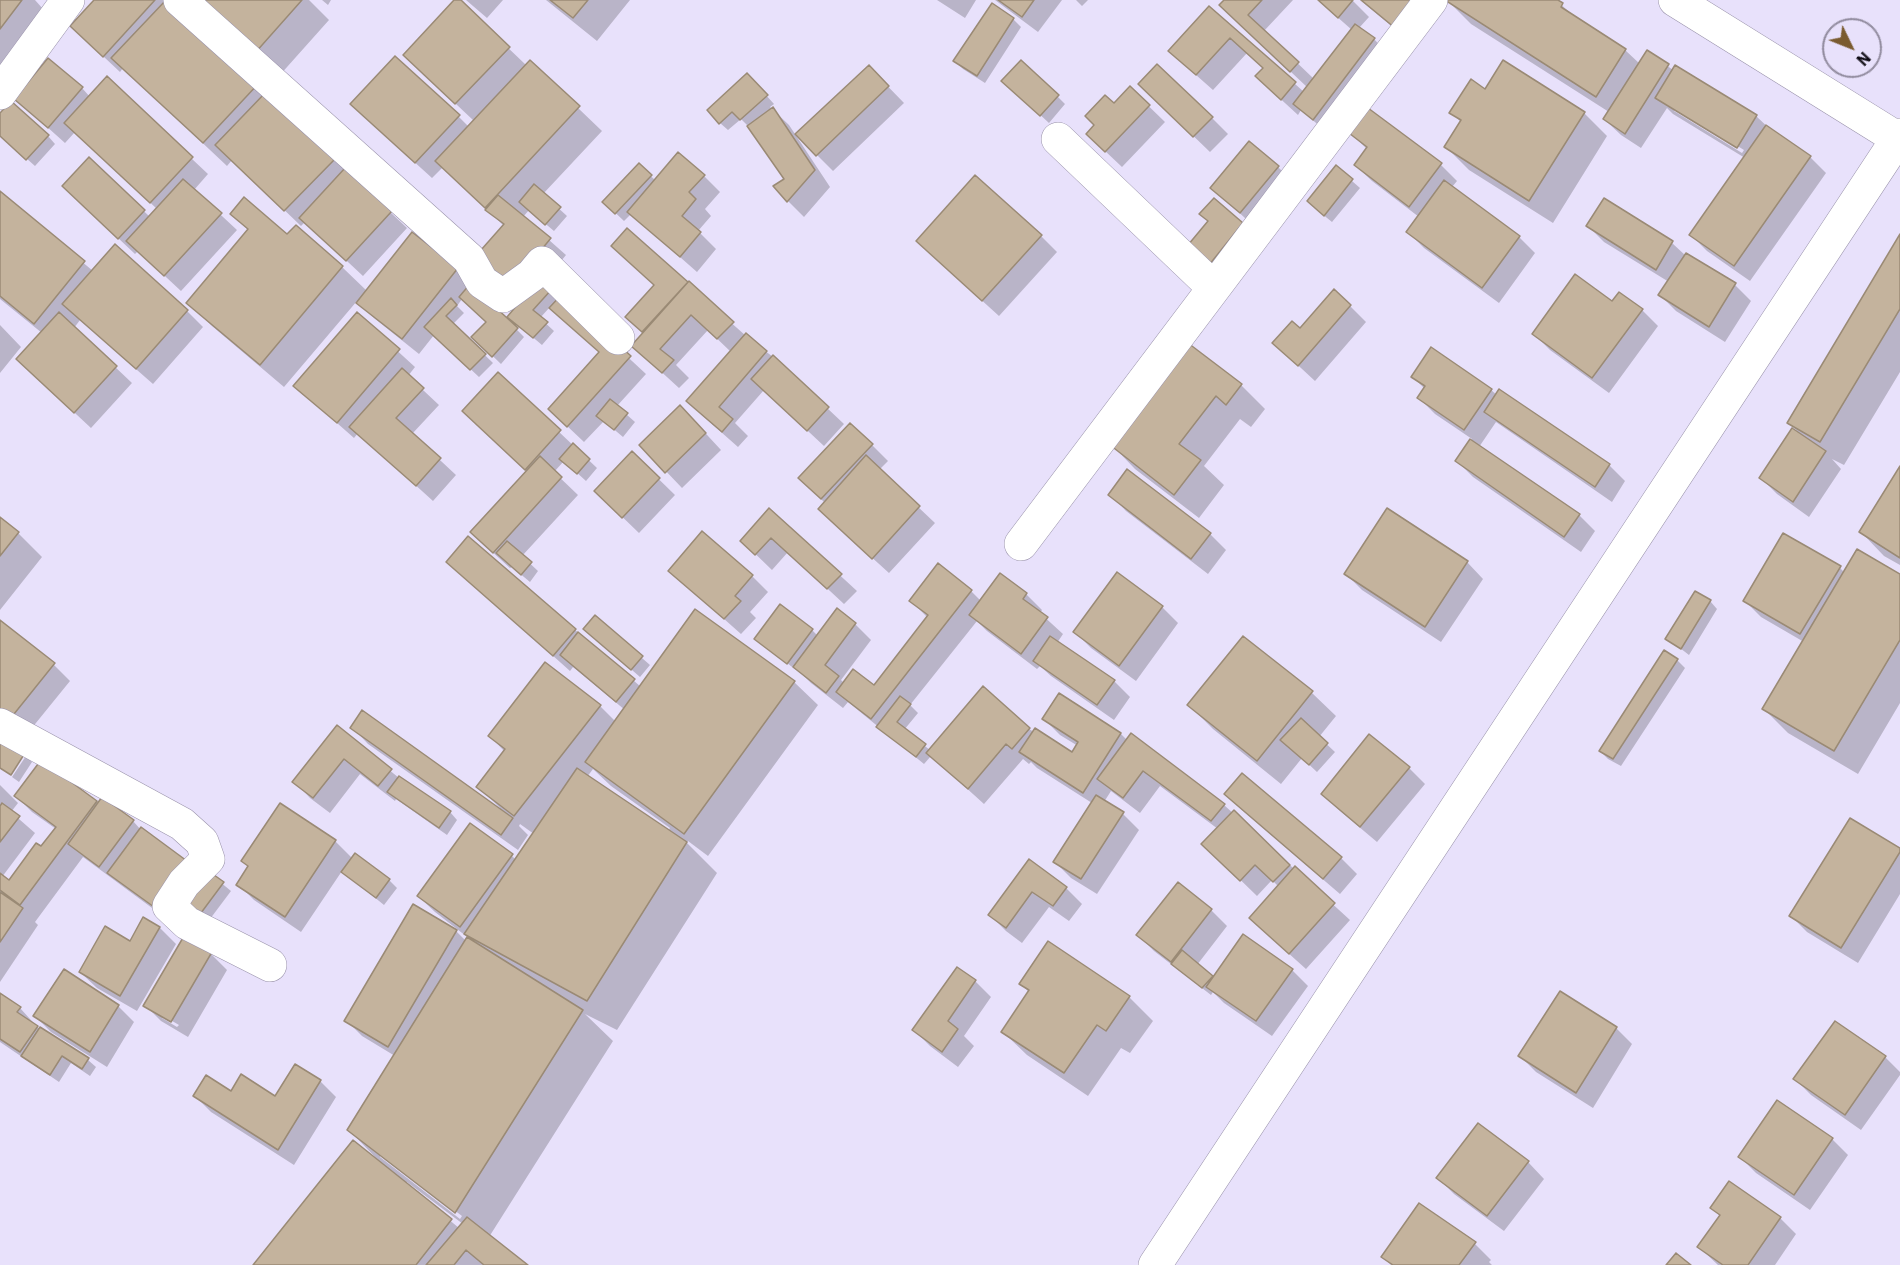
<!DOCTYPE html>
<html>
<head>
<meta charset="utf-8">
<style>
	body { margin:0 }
	#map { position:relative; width:1900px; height:1265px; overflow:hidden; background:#e8e1fb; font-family:"IBM Plex Sans",sans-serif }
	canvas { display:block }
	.north { position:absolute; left:1822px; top:18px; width:60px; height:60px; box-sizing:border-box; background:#e8e1fb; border:2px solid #918b9e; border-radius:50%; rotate:133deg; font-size:16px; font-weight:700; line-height:24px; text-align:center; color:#0e0b13 }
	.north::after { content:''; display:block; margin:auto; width:21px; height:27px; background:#7a5b30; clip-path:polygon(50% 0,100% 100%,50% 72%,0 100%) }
</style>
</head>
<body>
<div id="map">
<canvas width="1900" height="1265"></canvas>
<div class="north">N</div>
</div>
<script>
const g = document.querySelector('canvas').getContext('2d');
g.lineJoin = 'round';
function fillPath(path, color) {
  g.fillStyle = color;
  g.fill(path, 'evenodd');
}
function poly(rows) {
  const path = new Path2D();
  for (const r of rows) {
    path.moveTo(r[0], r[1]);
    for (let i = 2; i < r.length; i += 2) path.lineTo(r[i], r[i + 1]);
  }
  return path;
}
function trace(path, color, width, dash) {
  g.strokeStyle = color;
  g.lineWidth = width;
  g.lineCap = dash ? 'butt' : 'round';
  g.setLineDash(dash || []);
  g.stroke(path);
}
fillPath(poly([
	[0,0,35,0,43,9,0,67],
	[96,0,165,0,407,228,363,276,305,222,301,226,232,160,227,166,123,68,120,72,88,42],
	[194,0,309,0,329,20,279,76],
	[322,0,331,0,328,5],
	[456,0,458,0,526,65,530,62,602,131,543,194,567,216,554,231,529,210,523,217,566,255,543,283,562,296,646,374,617,406,635,422,623,437,604,421,584,442,566,425,600,353,550,307,540,318,554,331,542,345,517,324,524,300,482,252,504,226,443,167,432,178,368,120,458,116,469,127,474,121,421,71],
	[466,0,503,0,487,18],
	[546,0,630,0,597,41],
	[937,0,976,0,965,18],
	[995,0,1062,0,1038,32],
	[1076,0,1088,0,1082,6],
	[1226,0,1293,0,1264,31,1314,79,1352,30,1318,0,1352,0,1369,17,1359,28,1374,39,1390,56,1330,135,1301,110,1298,115,1273,92,1264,69,1247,53,1213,90,1187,67,1210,8,1304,92,1308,88,1237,21],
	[1360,0,1447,0,1412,43],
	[1447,0,1556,0,1577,19,1625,50,1640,64,1648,52,1673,70,1756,116,1771,130,1810,157,1826,173,1750,281,1707,251,1691,235,1745,158,1673,114,1667,108,1641,148,1621,135,1604,119,1609,112,1471,24],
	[1674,107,1744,150,1742,153,1674,111],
	[1013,19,1021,27,985,83,963,69,955,61],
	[869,67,904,103,833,171,797,135],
	[107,79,208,174,194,190,237,230,181,291,138,251,135,254,80,202,89,159,150,217,157,209,75,132,65,143,16,99,82,88,90,97],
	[755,83,774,104,770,107,789,125,830,187,804,217,788,201,786,179,749,127,741,119,728,130,720,123],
	[1011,88,1058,97,1065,104,1049,123],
	[1130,88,1165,122,1122,167,1104,150,1114,106],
	[1486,91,1584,113,1607,136,1553,223,1469,170,1446,147,1461,122,1451,113],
	[1156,100,1212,118,1228,134,1210,152],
	[0,115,48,136,55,144,35,166,0,135],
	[1347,130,1441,165,1457,181,1452,187,1519,237,1535,253,1499,303,1424,248,1408,232,1419,217,1372,181,1355,165,1367,149],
	[639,165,656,181,704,176,720,192,705,209,711,216,698,231,716,249,697,272,631,214,624,221,604,202],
	[1278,167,1294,183,1256,228,1212,188],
	[1336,167,1360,188,1332,222,1316,209],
	[0,193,93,271,187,311,203,327,153,384,80,320,74,328,132,383,91,428,34,375,42,333,0,299],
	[1605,200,1672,243,1686,256,1735,285,1751,301,1725,342,1676,311,1660,295,1669,282,1604,242,1588,226],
	[232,214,288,236,342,267,367,291,457,269,524,337,501,364,473,337,487,322,462,299,457,306,464,313,453,324,493,363,479,377,434,335,419,354,374,318,357,301,284,387,212,326,188,302,249,231],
	[1242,224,1213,276,1185,251],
	[627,230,746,336,773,357,844,424,824,446,764,390,735,423,748,436,738,447,704,417,688,401,731,352,708,330,676,365,689,378,679,388,633,346,644,333,627,317,655,286,613,246],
	[1041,236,1057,252,999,316,934,257],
	[1900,237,1900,372,1844,465,1832,459,1841,469,1809,517,1777,494,1761,478,1800,434,1789,423],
	[1612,303,1642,310,1658,326,1609,393,1550,350,1534,334],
	[1350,306,1366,322,1315,381,1274,343],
	[357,314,415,367,408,376,439,405,412,434,456,475,433,501,358,433,354,438,295,386],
	[0,325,21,347,0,373],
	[1188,345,1241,385,1265,409,1251,427,1240,419,1204,466,1224,485,1199,518,1135,469,1112,445],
	[498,374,597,468,586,481,564,461,554,472,578,495,522,556,538,571,530,582,512,567,510,568,488,548,528,472,480,427],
	[1413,377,1491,390,1497,395,1500,391,1609,465,1625,481,1612,502,1496,422,1479,447,1579,515,1595,531,1581,552,1473,477,1457,461,1472,439,1435,414,1419,398,1425,389],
	[696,423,721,450,682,488,641,445],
	[872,445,888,461,879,470,935,523,889,573,836,525,825,503,816,494],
	[632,453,675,495,639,533,612,507],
	[1900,469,1900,565,1884,556,1861,532],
	[1110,494,1210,534,1226,550,1208,574,1126,511],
	[769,510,857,591,844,604,788,552,772,570,742,541],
	[0,519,18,533,42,557,0,610],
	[469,538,641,687,794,682,818,705,708,856,688,841,687,843,717,873,617,1030,585,1014,613,1041,489,1237,526,1265,255,1265,379,1161,349,1130,395,1056,362,1036,346,1020,413,906,456,931,466,941,475,943,435,912,418,896,512,856,516,860,534,834,520,824,519,826,528,835,518,850,368,744,352,727,499,810,500,808,478,786,505,752,490,736,546,664,600,706,616,722,625,710,573,667,570,671,448,562],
	[593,769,611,786,670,828,668,831,587,777],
	[380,1154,462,1216,460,1219,380,1157],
	[407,1182,463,1224,459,1228,406,1184],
	[1467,562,1483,579,1441,642,1362,590,1346,574],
	[1840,568,1845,573,1900,576,1900,703,1858,774,1788,733,1764,709,1804,642,1761,617,1744,600],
	[670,571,752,576,768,592,750,612,756,618,741,634],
	[1001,575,1026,594,1042,610,1040,613,1063,634,1057,643,1114,681,1130,697,1114,720,1051,676,1040,666,1037,669,987,631,977,621,910,705,918,713,904,730,930,750,1029,729,1072,754,1078,746,1060,735,1044,719,1059,695,1121,734,1128,741,1224,805,1350,920,1306,969,1267,934,1279,887,1272,880,1257,896,1220,860,1218,829,1160,786,1140,813,1111,791,1104,802,1123,814,1139,830,1097,894,1071,878,1055,862,1092,803,1037,768,1031,762,1029,764,1023,759,984,804,931,756,924,764,848,702,843,708,811,683,797,669,796,670,756,639,812,630,818,636,855,624,871,640,841,680,844,683,874,687,928,618,911,601,971,591,981,601],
	[1710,601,1717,609,1689,655,1667,638],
	[1162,607,1178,623,1136,681,1091,648,1075,632],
	[595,617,650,665,640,677,593,636],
	[0,622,54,665,70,681,27,734,0,712],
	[1244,638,1312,693,1336,716,1319,737,1335,752,1317,772,1302,758,1281,784,1213,729,1189,705],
	[1677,660,1685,668,1621,766,1608,759,1600,751],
	[337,727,399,778,450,812,457,820,447,835,396,799,395,801,360,774,330,813,310,798,294,781],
	[26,756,32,762,19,782,12,777],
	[1409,768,1425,784,1377,842,1339,810,1323,794],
	[0,785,18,803,11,812,35,833,2,877,9,882,56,829,32,812,16,796,96,802,133,821,141,830,186,862,208,872,231,891,204,927,171,922,83,857,35,922,38,925,0,982],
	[1226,794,1341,858,1357,874,1340,894,1242,810],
	[335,841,353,859,389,880,397,888,384,905,342,871,301,932,254,900,238,884],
	[1900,850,1900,894,1858,963,1807,932,1791,916],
	[1029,861,1066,888,1082,904,1069,921,1049,907,1022,943,1006,931,990,915],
	[1211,910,1227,926,1197,965,1214,979,1292,970,1308,986,1272,1036,1224,1003,1213,992,1211,995,1154,951,1138,935],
	[144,919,160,928,176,944,137,1011,97,988,80,972,130,943],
	[211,954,227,970,188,1037,161,1021,145,1005],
	[162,1015,179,1025,177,1027,162,1018],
	[64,971,118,1006,134,1022,107,1067,51,1032,35,1016],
	[975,981,991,997,964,1036,974,1046,958,1067,930,1046,914,1030],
	[1020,984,1129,997,1153,1021,1130,1053,1121,1048,1088,1096,1027,1055,1003,1032,1029,992],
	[0,995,20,1008,40,1030,88,1060,96,1067,90,1076,71,1063,59,1082,0,1042],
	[1616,1028,1632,1044,1593,1108,1536,1072,1520,1056],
	[1885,1057,1900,1072,1900,1075,1861,1130,1811,1095,1795,1079],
	[296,1066,320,1081,336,1097,294,1165,211,1112,195,1096,231,1093,276,1098],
	[1478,1125,1528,1162,1544,1179,1504,1231,1454,1194,1438,1178],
	[1832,1139,1848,1155,1810,1210,1756,1173,1740,1157],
	[1712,1208,1780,1218,1796,1234,1775,1265,1718,1265,1699,1247,1720,1216],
	[1475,1244,1491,1260,1489,1262,1492,1265,1391,1265,1383,1257]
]), '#0003');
const building = poly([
	[0,0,22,0,0,29,0,0],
	[94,0,155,0,103,57,70,26,94,0],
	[166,0,259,83,203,143,111,58,166,0],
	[194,0,302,0,255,53,194,0],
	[454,0,461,0,510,47,455,104,403,55,454,0],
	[550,0,588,0,573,18,550,0],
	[998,0,1034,0,1022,17,998,0],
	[1224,0,1262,0,1248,15,1299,62,1290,72,1219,5,1224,0],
	[1318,0,1353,0,1338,18,1318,0],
	[1361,0,1418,0,1395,28,1361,0],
	[1445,0,1558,0,1563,3,1561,7,1626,49,1596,97,1445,0],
	[992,3,1014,18,977,76,953,61,992,3],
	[1209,6,1296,82,1281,100,1255,76,1263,68,1230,38,1196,75,1168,51,1209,6],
	[1355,24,1375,38,1313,120,1293,104,1355,24],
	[1647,50,1669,64,1625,134,1603,119,1647,50],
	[395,56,460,115,415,163,350,104,395,56],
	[48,58,83,87,48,128,14,99,48,58],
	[530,60,580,106,485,208,435,161,530,60],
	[1021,60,1059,95,1040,116,1001,81,1021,60],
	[1503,60,1585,112,1529,201,1444,147,1461,120,1449,113,1471,79,1485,89,1503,60],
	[1157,64,1213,117,1193,137,1138,84,1157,64],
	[869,65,889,86,816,156,795,134,869,65],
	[1675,65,1757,115,1737,148,1655,98,1675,65],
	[747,73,768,95,740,120,732,112,719,124,707,110,747,73],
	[107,76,193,157,150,203,64,123,107,76],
	[1130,86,1150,105,1105,152,1086,134,1094,125,1085,116,1105,95,1114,103,1130,86],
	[266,92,335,159,284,211,215,145,266,92],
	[11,101,49,135,26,160,0,136,0,113,11,101],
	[1364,105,1442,163,1409,207,1354,165,1367,147,1345,130,1364,105],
	[773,107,815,170,787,202,773,186,784,179,747,126,773,107],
	[1766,125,1811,156,1734,266,1689,235,1766,125],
	[1249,141,1279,166,1240,213,1210,188,1249,141],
	[678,152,705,175,689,192,696,199,682,216,701,232,680,257,627,212,678,152],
	[89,157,145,210,118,239,62,186,89,157],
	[639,163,652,175,615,214,602,202,639,163],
	[1336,165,1353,179,1324,216,1307,201,1336,165],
	[345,168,392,211,346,261,299,218,345,168],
	[975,175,1042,235,982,301,916,241,975,175],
	[183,179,222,213,164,276,126,241,183,179],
	[1444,180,1520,236,1482,288,1406,232,1444,180],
	[534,184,561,207,545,225,519,202,534,184],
	[0,191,85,261,34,324,0,296,0,191],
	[498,195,551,238,510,288,459,245,481,250,504,224,485,210,498,195],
	[244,197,287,234,296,225,343,266,260,365,186,303,248,229,230,214,244,197],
	[1214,198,1243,223,1205,270,1183,251,1208,221,1199,214,1214,198],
	[1604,198,1673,241,1656,270,1586,226,1604,198],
	[627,228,688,282,642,332,625,317,654,285,611,246,627,228],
	[412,232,458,268,402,339,356,303,412,232],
	[1900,234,1900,309,1820,442,1787,423,1900,234],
	[115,244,188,310,136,369,62,304,115,244],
	[1686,253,1736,283,1709,327,1658,295,1686,253],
	[1575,274,1612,301,1619,292,1643,309,1592,378,1532,334,1575,274],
	[540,278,552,289,533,310,548,322,533,338,507,317,540,278],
	[689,281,734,322,717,339,691,315,660,349,674,360,662,373,631,346,689,281],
	[470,284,518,328,492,357,471,337,486,322,459,297,470,284],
	[1334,289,1351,305,1298,366,1272,343,1292,321,1300,328,1334,289],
	[562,294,631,356,567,427,548,409,599,352,549,308,562,294],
	[451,298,457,305,446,316,486,354,470,370,424,327,451,298],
	[59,312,117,366,74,413,16,359,59,312],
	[357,312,400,349,337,423,293,386,357,312],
	[746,333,767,351,719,407,733,419,722,432,686,401,746,333],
	[1188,343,1242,384,1226,405,1216,396,1179,444,1201,460,1174,495,1110,445,1188,343],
	[1431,347,1492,389,1464,430,1417,398,1425,386,1411,377,1431,347],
	[773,355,829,407,807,431,751,379,773,355],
	[402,368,424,388,396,418,441,458,416,486,349,427,402,368],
	[498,372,561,430,525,470,462,411,498,372],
	[1499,389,1610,464,1595,487,1484,412,1499,389],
	[610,399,628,413,614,430,596,416,610,399],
	[680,405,706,433,665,473,639,445,680,405],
	[850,423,873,444,821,499,798,478,850,423],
	[1792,428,1826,451,1793,502,1759,478,1792,428],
	[1470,439,1580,514,1564,537,1455,461,1470,439],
	[573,443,590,459,577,474,559,459,573,443],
	[632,451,660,478,622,518,594,491,632,451],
	[866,455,920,506,872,559,818,509,866,455],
	[540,456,562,477,493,553,470,532,540,456],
	[1900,466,1900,558,1859,532,1900,466],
	[1127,469,1211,533,1191,559,1108,495,1127,469],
	[769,508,842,574,827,589,771,538,755,555,740,541,769,508],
	[1387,508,1468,561,1425,627,1344,574,1387,508],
	[0,517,19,532,0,556,0,517],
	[702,531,753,575,735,596,741,601,724,619,668,571,702,531],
	[1783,533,1841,566,1800,634,1743,601,1783,533],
	[468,536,576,629,553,656,446,562,468,536],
	[507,541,532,562,521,575,496,553,507,541],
	[1857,549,1900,574,1900,640,1834,751,1762,709,1857,549],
	[938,563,972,590,871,719,836,692,853,669,874,685,928,615,909,601,938,563],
	[1117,572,1163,606,1119,666,1073,632,1117,572],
	[1000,573,1027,593,1023,599,1048,617,1021,654,969,615,1000,573],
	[1695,591,1711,600,1681,649,1665,639,1695,591],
	[780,604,813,629,787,664,754,639,780,604],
	[837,608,856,623,825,665,839,676,826,693,793,667,837,608],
	[695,609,795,681,684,834,585,762,695,609],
	[595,615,643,656,631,670,583,629,595,615],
	[0,620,55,663,10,719,0,711,0,620],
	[578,632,635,679,616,702,560,655,578,632],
	[1050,636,1115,680,1097,705,1033,661,1050,636],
	[1243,636,1313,691,1257,761,1187,705,1243,636],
	[1664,650,1678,659,1613,759,1599,751,1664,650],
	[545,662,601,705,514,816,476,787,505,749,488,736,545,662],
	[983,686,1030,728,1012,749,1006,744,968,789,926,753,983,686],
	[1059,693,1121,733,1083,793,1019,752,1035,728,1072,752,1078,742,1042,719,1059,693],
	[900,696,911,704,897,722,926,744,916,757,876,727,900,696],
	[362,710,513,818,501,835,350,728,362,710],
	[1301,718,1328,743,1309,765,1280,740,1301,718],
	[337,725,392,769,378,786,344,759,313,798,292,782,337,725],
	[1131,733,1225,804,1211,821,1143,771,1123,798,1097,779,1131,733],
	[1369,734,1410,767,1360,827,1321,794,1369,734],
	[0,736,25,753,11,775,0,768,0,736],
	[41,760,97,801,20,905,0,890,0,873,9,880,36,843,41,846,56,827,14,796,41,760],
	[577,768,687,842,587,1001,464,934,577,768],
	[1242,773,1342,857,1323,879,1224,794,1242,773],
	[399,776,451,811,439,828,387,792,399,776],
	[1096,795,1124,812,1081,879,1053,862,1096,795],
	[102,797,134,820,99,867,68,844,102,797],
	[2,803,20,816,0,842,0,806,2,803],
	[280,803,336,840,285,917,236,885,248,866,241,861,280,803],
	[1234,810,1290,865,1273,882,1255,865,1240,881,1201,844,1234,810],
	[1850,818,1900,848,1900,852,1841,948,1789,916,1850,818],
	[470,823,513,854,460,927,417,896,470,823],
	[141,827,187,861,154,907,107,873,141,827],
	[355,853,390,879,376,898,341,872,355,853],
	[1029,859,1067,887,1053,906,1032,892,1006,928,988,915,1029,859],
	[1295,866,1335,903,1289,954,1249,918,1295,866],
	[207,870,224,882,195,921,178,908,207,870],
	[1178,882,1212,909,1171,962,1136,935,1178,882],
	[0,892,23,908,0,942,0,892],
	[413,904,457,930,388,1047,344,1021,413,904],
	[143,917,160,927,120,996,79,972,105,926,130,941,143,917],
	[1243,934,1293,969,1256,1021,1206,987,1243,934],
	[184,936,212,952,171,1022,143,1006,184,936],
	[467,937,583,1010,455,1213,347,1130,467,937],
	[1048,941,1130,996,1106,1031,1097,1025,1064,1073,1001,1032,1029,990,1019,984,1048,941],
	[1182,950,1213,976,1202,988,1171,964,1182,950],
	[957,967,976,980,948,1021,958,1029,942,1052,912,1030,957,967],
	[64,969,119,1005,90,1052,33,1016,64,969],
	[1560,991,1617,1027,1576,1093,1518,1056,1560,991],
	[0,993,21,1007,17,1012,38,1026,20,1052,0,1039,0,993],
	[1835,1021,1886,1056,1845,1115,1793,1079,1835,1021],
	[40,1027,89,1058,82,1069,62,1056,50,1075,21,1056,40,1027],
	[295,1064,321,1080,278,1150,193,1096,206,1075,231,1091,241,1074,275,1096,295,1064],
	[1777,1100,1833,1138,1794,1195,1738,1157,1777,1100],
	[1478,1123,1529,1161,1487,1216,1436,1178,1478,1123],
	[353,1140,452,1219,416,1265,253,1265,353,1140],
	[1729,1181,1781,1217,1748,1265,1723,1265,1697,1247,1720,1215,1710,1208,1729,1181],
	[1419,1203,1476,1242,1459,1265,1393,1265,1381,1257,1419,1203],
	[467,1217,528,1265,484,1265,466,1250,454,1265,426,1265,467,1217],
	[1676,1253,1691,1265,1666,1265,1676,1253]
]);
fillPath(building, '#c4b39d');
trace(building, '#9a8a75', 1.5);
const minor = poly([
	[180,0,469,259,482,282,503,296,532,275,542,263,618,338],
	[1675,0,1900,140],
	[0,93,68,0],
	[1058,139,1214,288],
	[1021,544,1431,0],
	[0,725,182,824,202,842,208,859,184,883,169,906,187,923,270,965],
	[1155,1265,1900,135]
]);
trace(minor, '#9992aa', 34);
trace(minor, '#fff', 33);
</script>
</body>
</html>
